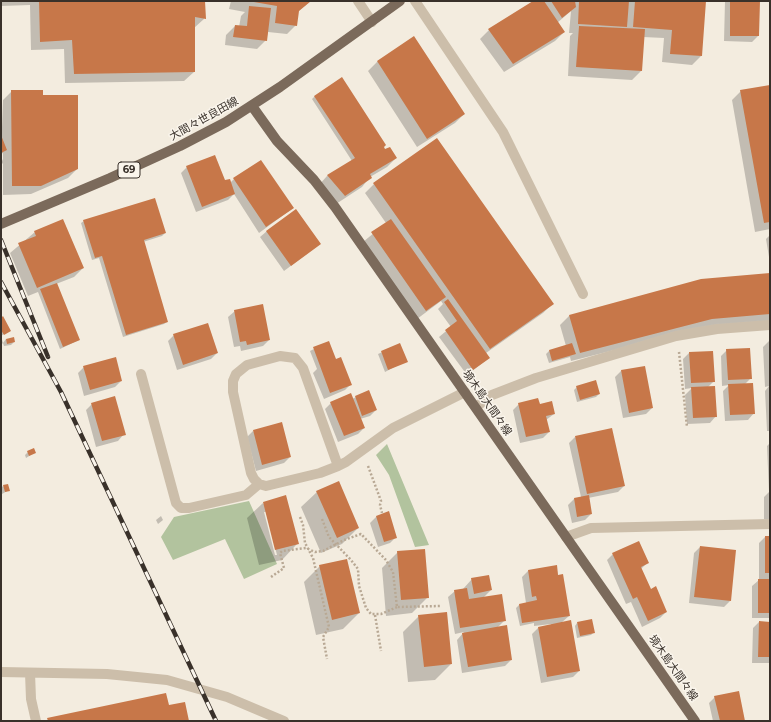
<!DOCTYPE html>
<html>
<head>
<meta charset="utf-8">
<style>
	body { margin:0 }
	#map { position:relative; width:771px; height:722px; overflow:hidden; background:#f3ecdf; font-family:Montserrat,sans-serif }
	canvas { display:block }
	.frame { position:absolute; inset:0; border:2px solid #39312a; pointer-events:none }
</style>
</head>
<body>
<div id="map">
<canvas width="771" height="722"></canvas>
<div class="frame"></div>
</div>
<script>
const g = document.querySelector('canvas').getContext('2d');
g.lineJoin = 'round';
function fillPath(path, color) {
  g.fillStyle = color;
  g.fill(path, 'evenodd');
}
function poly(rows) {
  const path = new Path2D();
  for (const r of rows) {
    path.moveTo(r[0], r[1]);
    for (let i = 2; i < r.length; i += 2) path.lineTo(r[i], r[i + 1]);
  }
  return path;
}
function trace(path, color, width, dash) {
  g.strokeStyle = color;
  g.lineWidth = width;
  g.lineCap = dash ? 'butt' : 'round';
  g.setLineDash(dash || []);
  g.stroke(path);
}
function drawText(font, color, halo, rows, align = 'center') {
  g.font = font + ' Montserrat,"Noto Sans JP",sans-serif';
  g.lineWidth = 3;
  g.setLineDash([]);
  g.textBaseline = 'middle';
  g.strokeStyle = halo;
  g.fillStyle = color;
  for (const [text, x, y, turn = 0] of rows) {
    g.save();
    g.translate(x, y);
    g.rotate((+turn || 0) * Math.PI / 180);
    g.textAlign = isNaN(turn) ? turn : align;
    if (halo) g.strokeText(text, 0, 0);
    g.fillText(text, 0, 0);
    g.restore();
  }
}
fillPath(poly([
	[387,444,429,545,415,547,389,475,376,455],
	[249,501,277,564,244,579,225,539,173,560,161,537,174,517]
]), '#b2c39e');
fillPath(poly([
	[1,1,204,1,204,19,194,28,194,72,184,81,65,83,64,49,31,50,30,5,1,6],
	[231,1,311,1,297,12,296,25,287,34,268,32,266,40,257,49,225,45,226,35,235,26,239,27,241,16,245,12,229,9],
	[535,1,705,1,701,56,692,65,662,62,664,38,643,37,641,71,632,80,568,76,570,36,573,33,569,33,571,11,557,23,564,32,555,41,504,72,480,39,489,30],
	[725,1,759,1,758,36,752,42,724,41],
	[414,38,464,114,455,123,417,147,368,71,377,62],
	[770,86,770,229,755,232,732,100,741,91],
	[12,91,42,96,77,169,68,178,31,194,3,195,3,163,1,165,1,157,3,161,3,153,1,154,3,100],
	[315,96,396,158,387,167,370,177,362,187,336,204,319,185,327,176,352,161,312,99],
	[187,167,224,182,230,183,234,179,293,208,259,233,234,194,228,200,196,212,181,173],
	[374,184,552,304,543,313,486,353,489,358,467,375,439,337,451,327,438,309,443,304,441,301,417,319,363,242,386,223,365,193],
	[84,221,165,233,162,236,143,242,167,322,164,324,123,337,99,258,92,260,81,223],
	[267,231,320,244,284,271,260,237],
	[35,232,83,268,74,277,56,284,79,340,60,349,38,292,28,296,10,253],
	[770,235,770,263,766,239],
	[770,274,770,322,702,328,571,361,570,357,549,363,546,354,549,351,566,346,560,325,569,316,701,280],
	[235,311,269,340,263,346,241,351,240,346,234,347,228,317],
	[1,319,10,330,1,336,3,343,6,339,14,342,11,345,4,346,3,343,1,345],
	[174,335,217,353,211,359,177,370,168,341],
	[769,341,770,431,767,431,765,391,769,386,765,387,763,347],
	[328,342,335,358,351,384,345,390,324,399,313,373,317,369,310,351],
	[400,344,406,361,385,372,378,354],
	[727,350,751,378,745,384,754,413,748,420,725,421,723,391,729,385,722,386,721,356],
	[712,352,714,381,708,387,716,416,710,423,687,424,685,395,692,388,685,389,683,359,689,353],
	[84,367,121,381,115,387,84,396,78,373],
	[644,367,652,408,646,414,623,418,615,377,621,371],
	[577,387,599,394,596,397,577,402,574,390],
	[369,391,376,410,370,416,360,419,364,428,358,434,338,442,325,409,331,403,352,399],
	[92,404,124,434,118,441,96,447,86,410],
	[519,404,539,405,554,414,546,420,549,432,543,438,520,443,513,410],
	[253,431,290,457,284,463,256,471,247,437],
	[575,437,624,486,618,492,588,498,591,514,585,520,572,523,568,505,574,499,581,497,569,443],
	[770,443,770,519,764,519,764,497,769,492,767,446],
	[28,452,34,453,26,458,25,455],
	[3,486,9,490,2,494,1,488],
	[317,492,358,528,342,544,321,553,301,507],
	[263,503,297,544,282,560,259,565,247,518],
	[264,512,266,512,277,555,275,555],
	[161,516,163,520,158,524,156,520],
	[377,516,396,537,390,543,378,547,370,523],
	[765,537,770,537,770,618,752,618,752,586,759,580,759,543],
	[700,547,730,601,724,607,689,603,694,553],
	[398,552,428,597,412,613,386,616,382,568],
	[613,554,647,563,641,569,650,590,666,612,660,618,642,627,631,602,626,604,607,560],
	[320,566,359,613,343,629,316,635,304,582],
	[556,567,569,616,561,623,579,671,573,677,541,683,532,634,538,628,551,625,551,624,534,626,534,623,520,626,516,608,519,605,526,603,522,577,528,571],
	[472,579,491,590,483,598,505,620,497,628,511,660,505,666,462,673,457,640,464,632,455,634,448,597,455,591,463,589],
	[419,616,451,664,435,680,408,682,403,632],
	[759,622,770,623,770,663,752,663,753,628],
	[577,623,594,632,591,635,577,638,575,626],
	[715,697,744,721,713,721,709,703]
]), '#0003');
fillPath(poly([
	[39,1,205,1,206,19,195,17,195,72,74,74,72,40,40,42],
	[248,1,311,1,299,11,297,26,275,23,277,6],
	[533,1,544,1,565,32,513,64,488,29],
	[551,1,575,1,576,7,562,18],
	[579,1,629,1,627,27,578,24],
	[635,1,706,1,702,56,670,54,672,30,633,27],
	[730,1,760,1,759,36,730,36],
	[249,6,271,8,267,41,233,37,235,25,247,26],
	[579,26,645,29,642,71,576,67],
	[414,36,465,114,427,139,377,61],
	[342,77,386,145,384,147,385,149,390,147,397,158,370,174,372,178,345,196,327,175,355,158,314,96],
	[770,85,770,222,764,223,740,90],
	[11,90,43,90,43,95,78,95,78,169,41,186,12,186],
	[1,135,7,150,1,153],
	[437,138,554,304,490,349,373,183],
	[215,155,225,180,230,179,235,194,202,207,186,166],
	[261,160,294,208,266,227,233,178],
	[155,198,166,233,144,240,168,322,126,335,102,256,95,258,83,220],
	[296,209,321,244,291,266,266,231],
	[63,219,84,268,37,288,18,243,36,236,34,231],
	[391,219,446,297,426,311,371,232],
	[770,273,770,314,712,319,580,353,569,315,701,279],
	[57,283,80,340,63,347,40,289],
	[448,299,490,358,473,370,445,330,457,321,444,302],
	[263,304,270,340,247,345,246,341,240,342,234,310],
	[3,316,11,331,4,335,1,330,1,318],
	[208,323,218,353,183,365,173,334],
	[14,337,15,342,7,344,6,339],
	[329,341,336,359,341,357,352,385,330,393,313,347],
	[400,343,408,362,388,370,381,351],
	[572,343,576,354,552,361,549,350],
	[750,348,752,379,728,380,726,349],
	[713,351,715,382,691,383,689,352],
	[116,357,122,381,90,390,83,366],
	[645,366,653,408,629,413,621,370],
	[596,380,600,394,580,400,576,386],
	[753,383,755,414,730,415,728,384],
	[715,386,717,417,693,418,691,387],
	[369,390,377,410,362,416,355,396],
	[351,393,365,428,344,436,330,402],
	[115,396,126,435,102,441,91,403],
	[538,398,540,404,552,401,555,414,546,416,550,432,526,437,518,403],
	[282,422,291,457,262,465,253,430],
	[612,428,625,486,587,494,575,436],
	[34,448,36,453,29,456,27,451],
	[339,481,359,528,337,538,316,491],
	[8,484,10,491,5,492,3,485],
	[286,495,299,544,275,550,263,502],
	[589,495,592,514,577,517,574,498],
	[389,511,397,538,384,542,376,516],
	[765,536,770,536,770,573,765,573],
	[639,541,649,563,641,567,651,589,656,586,667,612,648,621,637,597,633,599,612,553],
	[700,546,736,550,731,601,694,597],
	[425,549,429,598,401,600,397,551],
	[347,559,360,613,332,620,319,565],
	[557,565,558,575,563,574,570,616,522,623,519,604,537,600,536,596,532,597,528,570],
	[489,575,492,590,474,594,471,578],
	[758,579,770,579,770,613,758,613],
	[467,588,469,599,502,594,506,621,460,628,454,590],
	[447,612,452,664,424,667,418,615],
	[592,619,595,633,580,636,577,622],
	[571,620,580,671,547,677,538,627],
	[759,621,770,622,770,657,758,657],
	[507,625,512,660,468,667,462,633],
	[739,691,745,721,720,721,714,696],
	[166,693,169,705,185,702,189,721,48,721,47,718]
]), '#c77749');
trace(poly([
	[679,352,687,427],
	[368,466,381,501,380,505,382,513],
	[300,517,303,525,305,543,313,558,329,627,323,637,327,659],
	[322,519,329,537,351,560,358,569,359,586,366,608,371,614,381,614,397,607],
	[271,577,284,568,280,553,282,551,306,548,315,552,323,551,344,540,361,534,386,560,393,572,397,607,440,606],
	[375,615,381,651]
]), '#b8a894', 2.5, [2, 2]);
trace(poly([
	[358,1,372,22],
	[415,1,503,132,583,294],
	[141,374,176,503,181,508,189,508,246,495,259,484],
	[476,407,492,395,536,378,676,336,717,329,770,325],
	[338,466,303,368,295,358,280,356,247,365,236,374,233,381,233,392,251,473,254,479,259,484,266,486,320,473,338,466,346,462,393,428,465,392],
	[566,537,591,528,770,524],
	[1,672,107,674,167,680,227,697,284,721],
	[30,673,31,699,36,721]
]), '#ccbeaa', 10);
trace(poly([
	[252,106,277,141,314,180,335,207,695,721],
	[1,224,110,178,180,146,226,122,280,87,400,1]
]), '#7b6a5b', 10);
const rail = poly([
	[1,240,48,357],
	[1,282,61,392,216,721]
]);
trace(rail, '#39312a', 4.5);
trace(rail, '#faf5ec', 3, [9]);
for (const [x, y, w] of [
	[129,170,22]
]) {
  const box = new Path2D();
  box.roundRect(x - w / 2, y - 8, w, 16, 3);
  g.fillStyle = '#faf5ec';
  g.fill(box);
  trace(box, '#39312a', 1);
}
drawText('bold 10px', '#39312a', null, [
	["69",129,170]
]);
drawText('11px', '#39312a', '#faf5ec', [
	["大間々世良田線",204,119,-29],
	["境木島大間々線",487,403,55],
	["境木島大間々線",673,668,55]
]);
</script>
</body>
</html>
